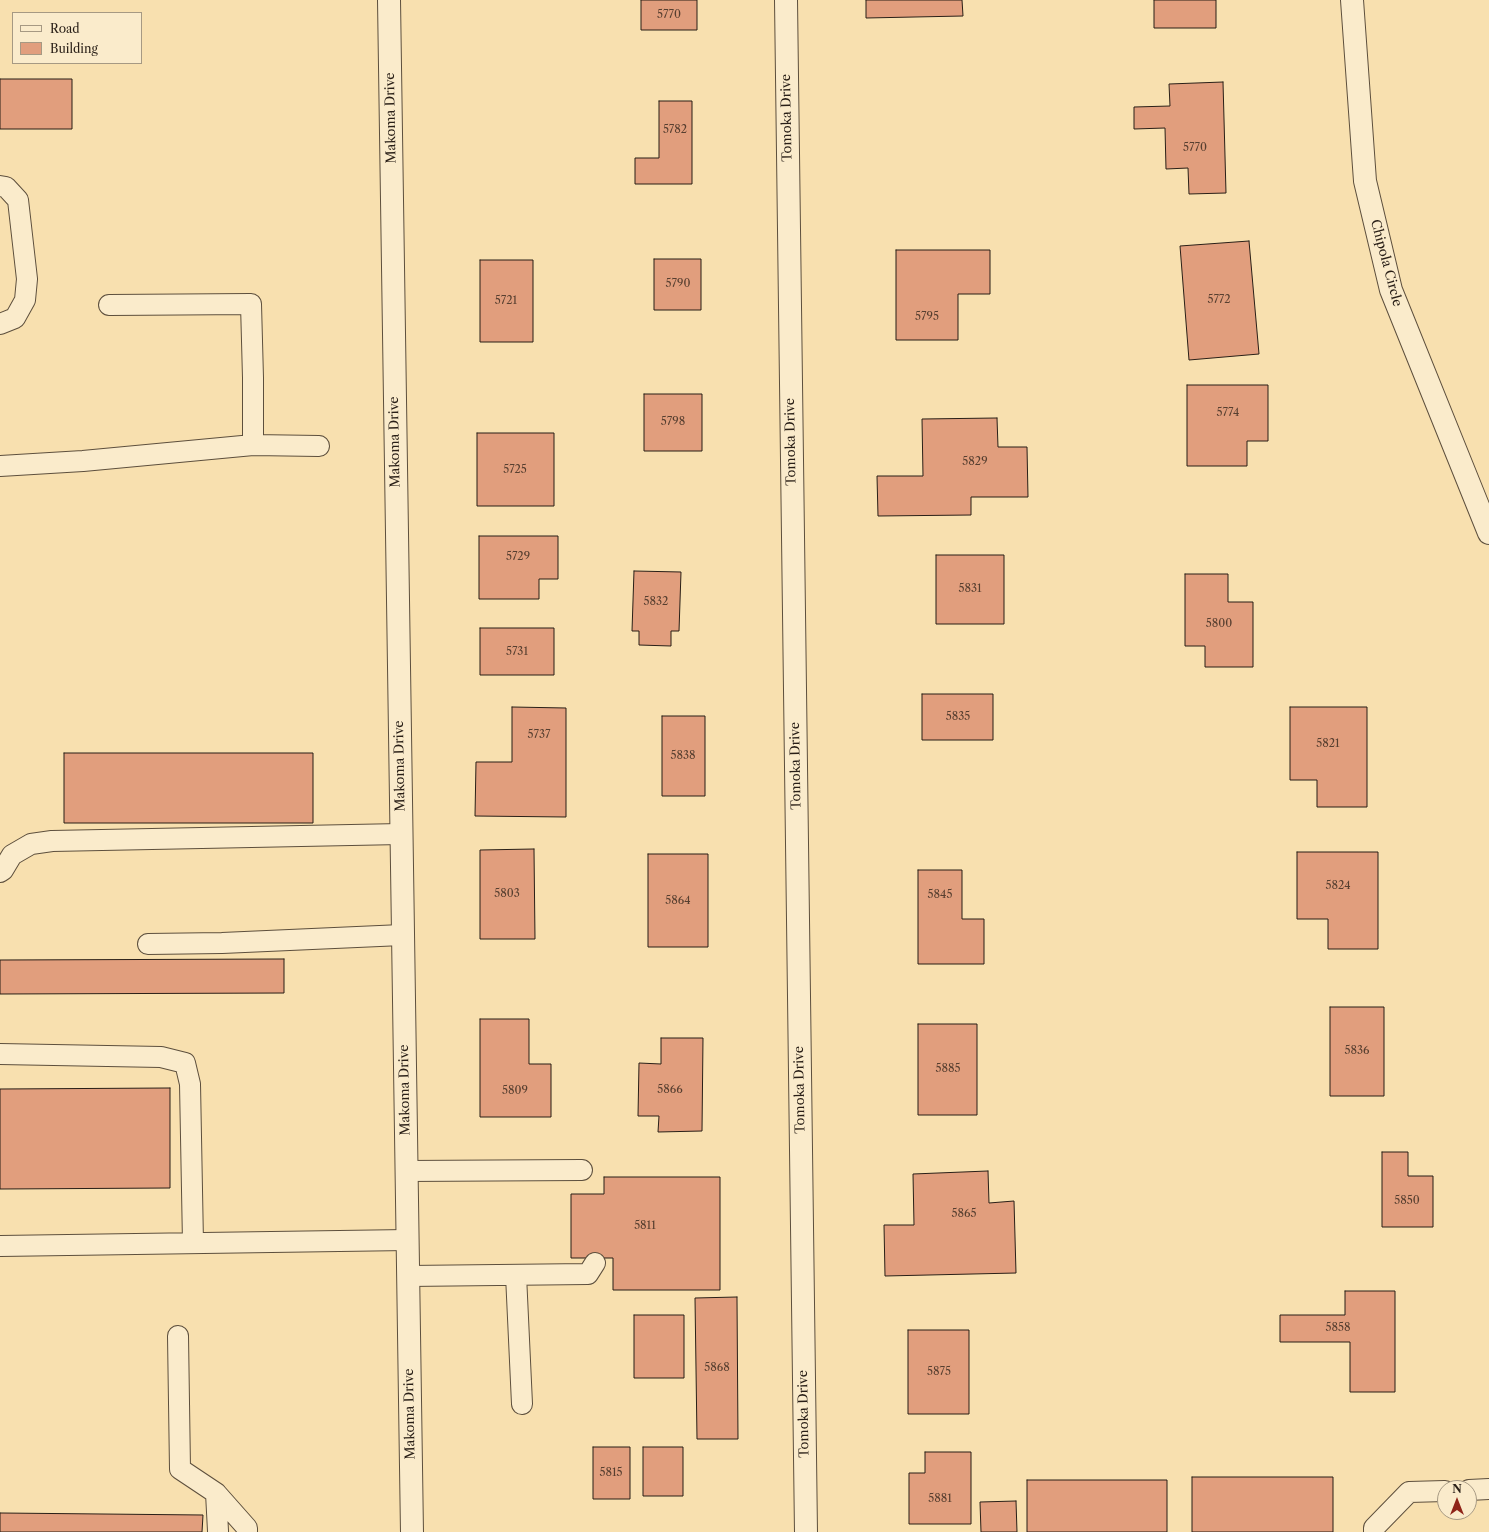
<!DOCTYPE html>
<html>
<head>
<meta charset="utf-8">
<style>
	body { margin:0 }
	#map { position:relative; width:1489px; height:1532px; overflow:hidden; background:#f8e0af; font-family:"Libre Caslon Text",serif }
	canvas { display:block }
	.legend { position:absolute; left:12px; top:12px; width:130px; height:52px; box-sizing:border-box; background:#faebcb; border:1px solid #a69983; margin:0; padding:5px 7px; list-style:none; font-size:12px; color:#291f17 }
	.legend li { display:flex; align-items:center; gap:8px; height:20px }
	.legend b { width:20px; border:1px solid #a69983 }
	.north { position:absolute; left:1437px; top:1480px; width:40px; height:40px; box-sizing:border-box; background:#faebcb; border:1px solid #a69983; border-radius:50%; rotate:0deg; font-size:11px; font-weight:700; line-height:16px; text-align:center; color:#291f17 }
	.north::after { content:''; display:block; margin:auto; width:14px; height:18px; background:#8f2418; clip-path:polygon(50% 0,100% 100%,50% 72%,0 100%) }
</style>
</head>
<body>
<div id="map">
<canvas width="1489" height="1532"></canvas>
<ul class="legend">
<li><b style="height:5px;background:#faebcb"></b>Road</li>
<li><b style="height:11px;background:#e19e7d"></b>Building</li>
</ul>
<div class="north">N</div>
</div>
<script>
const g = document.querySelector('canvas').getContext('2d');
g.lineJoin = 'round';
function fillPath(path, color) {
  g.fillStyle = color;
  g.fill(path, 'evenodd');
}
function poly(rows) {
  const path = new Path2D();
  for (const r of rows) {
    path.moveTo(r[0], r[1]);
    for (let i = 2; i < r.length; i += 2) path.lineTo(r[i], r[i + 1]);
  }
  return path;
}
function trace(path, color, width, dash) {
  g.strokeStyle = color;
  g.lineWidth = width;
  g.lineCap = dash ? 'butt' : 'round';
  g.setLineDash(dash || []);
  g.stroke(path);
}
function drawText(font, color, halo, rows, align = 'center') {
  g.font = font + ' "Libre Caslon Text",serif';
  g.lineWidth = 4;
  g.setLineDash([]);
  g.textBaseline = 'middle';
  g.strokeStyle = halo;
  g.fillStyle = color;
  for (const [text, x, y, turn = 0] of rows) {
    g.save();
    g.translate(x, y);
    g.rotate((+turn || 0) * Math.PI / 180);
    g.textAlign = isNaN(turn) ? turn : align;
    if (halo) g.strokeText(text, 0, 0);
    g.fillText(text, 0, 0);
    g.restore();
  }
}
const building = poly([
	[641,0,697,0,697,30,641,30,641,0],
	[866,0,962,0,963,16,866,18,866,0],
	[1154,0,1216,0,1216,28,1154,28,1154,0],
	[0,79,72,79,72,129,0,129,0,79],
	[1223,82,1226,193,1189,194,1188,168,1166,169,1165,128,1134,129,1134,107,1170,106,1169,84,1223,82],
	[659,101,692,101,692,184,635,184,635,158,659,158,659,101],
	[1249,241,1259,354,1189,360,1180,246,1249,241],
	[896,250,990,250,990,294,958,294,958,340,896,340,896,250],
	[654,259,701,259,701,310,654,310,654,259],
	[480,260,533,260,533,342,480,342,480,260],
	[1187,385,1268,385,1268,441,1247,441,1247,466,1187,466,1187,385],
	[644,394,702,394,702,451,644,451,644,394],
	[997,418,998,447,1027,447,1028,497,971,497,971,515,878,516,877,476,923,476,922,419,997,418],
	[477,433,554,433,554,506,477,506,477,433],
	[479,536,558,536,558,579,539,579,539,599,479,599,479,536],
	[936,555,1004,555,1004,624,936,624,936,555],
	[634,571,681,572,679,631,671,631,671,646,639,645,639,631,632,631,634,571],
	[1185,574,1228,574,1228,602,1253,602,1253,667,1205,667,1205,646,1185,646,1185,574],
	[480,628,554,628,554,675,480,675,480,628],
	[922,694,993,694,993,740,922,740,922,694],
	[512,707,566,708,566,817,475,816,476,762,512,762,512,707],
	[1290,707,1367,707,1367,807,1317,807,1317,780,1290,780,1290,707],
	[662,716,705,716,705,796,662,796,662,716],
	[64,753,313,753,313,823,64,823,64,753],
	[534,849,535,939,480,939,480,850,534,849],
	[1297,852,1378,852,1378,949,1328,949,1328,919,1297,919,1297,852],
	[648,854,708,854,708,947,648,947,648,854],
	[918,870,962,870,962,919,984,919,984,964,918,964,918,870],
	[284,959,284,993,0,994,0,960,284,959],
	[1330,1007,1384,1007,1384,1096,1330,1096,1330,1007],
	[480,1019,529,1019,529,1064,551,1064,551,1117,480,1117,480,1019],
	[918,1024,977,1024,977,1115,918,1115,918,1024],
	[661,1038,703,1038,702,1131,658,1132,659,1116,638,1116,639,1063,661,1064,661,1038],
	[170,1088,170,1188,0,1189,0,1089,170,1088],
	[1382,1152,1408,1152,1408,1176,1433,1176,1433,1227,1382,1227,1382,1152],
	[988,1171,989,1203,1014,1201,1016,1273,885,1276,884,1225,914,1225,913,1174,988,1171],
	[604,1177,720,1177,720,1290,613,1290,613,1258,571,1258,571,1194,604,1194,604,1177],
	[1345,1291,1395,1291,1395,1392,1350,1392,1350,1342,1280,1342,1280,1315,1345,1315,1345,1291],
	[737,1297,738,1439,697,1439,695,1298,737,1297],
	[634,1315,684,1315,684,1378,634,1378,634,1315],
	[908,1330,969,1330,969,1414,908,1414,908,1330],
	[593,1447,630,1447,630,1499,593,1499,593,1447],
	[643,1447,683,1447,683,1496,643,1496,643,1447],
	[925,1452,971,1452,971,1524,909,1524,909,1473,925,1473,925,1452],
	[1192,1477,1333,1477,1333,1532,1192,1532,1192,1477],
	[1027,1480,1167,1480,1167,1532,1027,1532,1027,1480],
	[1016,1501,1017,1532,981,1532,980,1502,1016,1501],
	[0,1513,203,1515,202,1532,0,1532,0,1513]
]);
fillPath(building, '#e19e7d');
trace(building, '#291f17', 1);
const service = poly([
	[0,186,6,187,18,200,27,279,25,300,15,318,0,324],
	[109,305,251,304,253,378,253,445],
	[0,466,83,461,253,445,319,446],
	[0,872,3,870,12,855,31,844,52,841,401,834],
	[148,944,222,943,402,935],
	[0,1054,161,1057,185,1063,190,1084,193,1243],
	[406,1171,582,1170],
	[0,1246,407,1240],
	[516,1275,522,1404],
	[408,1276,588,1274,595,1263],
	[178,1336,180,1469,216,1493,247,1528,247,1532],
	[1469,1490,1489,1489],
	[216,1493,218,1531],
	[1374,1532,1374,1528,1409,1492,1445,1491]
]);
const minor = poly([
	[389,0,412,1532],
	[786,0,806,1532],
	[1352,0,1365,181,1391,290,1489,533]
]);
trace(service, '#5d4f3d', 22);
trace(minor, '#5d4f3d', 24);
trace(service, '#faebcb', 20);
trace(minor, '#faebcb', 22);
drawText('11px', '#573f30', null, [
	["5770",669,15],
	["5782",675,130],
	["5770",1195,148],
	["5790",678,284],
	["5772",1219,300],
	["5721",506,301],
	["5795",927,317],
	["5774",1228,413],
	["5798",673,422],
	["5829",975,462],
	["5725",515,470],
	["5729",518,557],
	["5831",970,589],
	["5832",656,602],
	["5800",1219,624],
	["5731",517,652],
	["5835",958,717],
	["5737",539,735],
	["5821",1328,744],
	["5838",683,756],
	["5824",1338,886],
	["5803",507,894],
	["5845",940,895],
	["5864",678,901],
	["5836",1357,1051],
	["5885",948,1069],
	["5866",670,1090],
	["5809",515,1091],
	["5850",1407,1201],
	["5865",964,1214],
	["5811",645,1226],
	["5858",1338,1328],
	["5868",717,1368],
	["5875",939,1372],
	["5815",611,1473],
	["5881",940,1499]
]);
drawText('13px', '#291f17', '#faebcb', [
	["Makoma Drive",391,118,-91],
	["Tomoka Drive",787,118,-91],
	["Chipola Circle",1386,263,75],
	["Makoma Drive",395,442,-91],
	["Tomoka Drive",791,442,-91],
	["Makoma Drive",400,766,-91],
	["Tomoka Drive",796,766,-91],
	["Makoma Drive",405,1090,-91],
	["Tomoka Drive",800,1090,-91],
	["Makoma Drive",410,1414,-91],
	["Tomoka Drive",804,1414,-91]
]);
</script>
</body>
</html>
